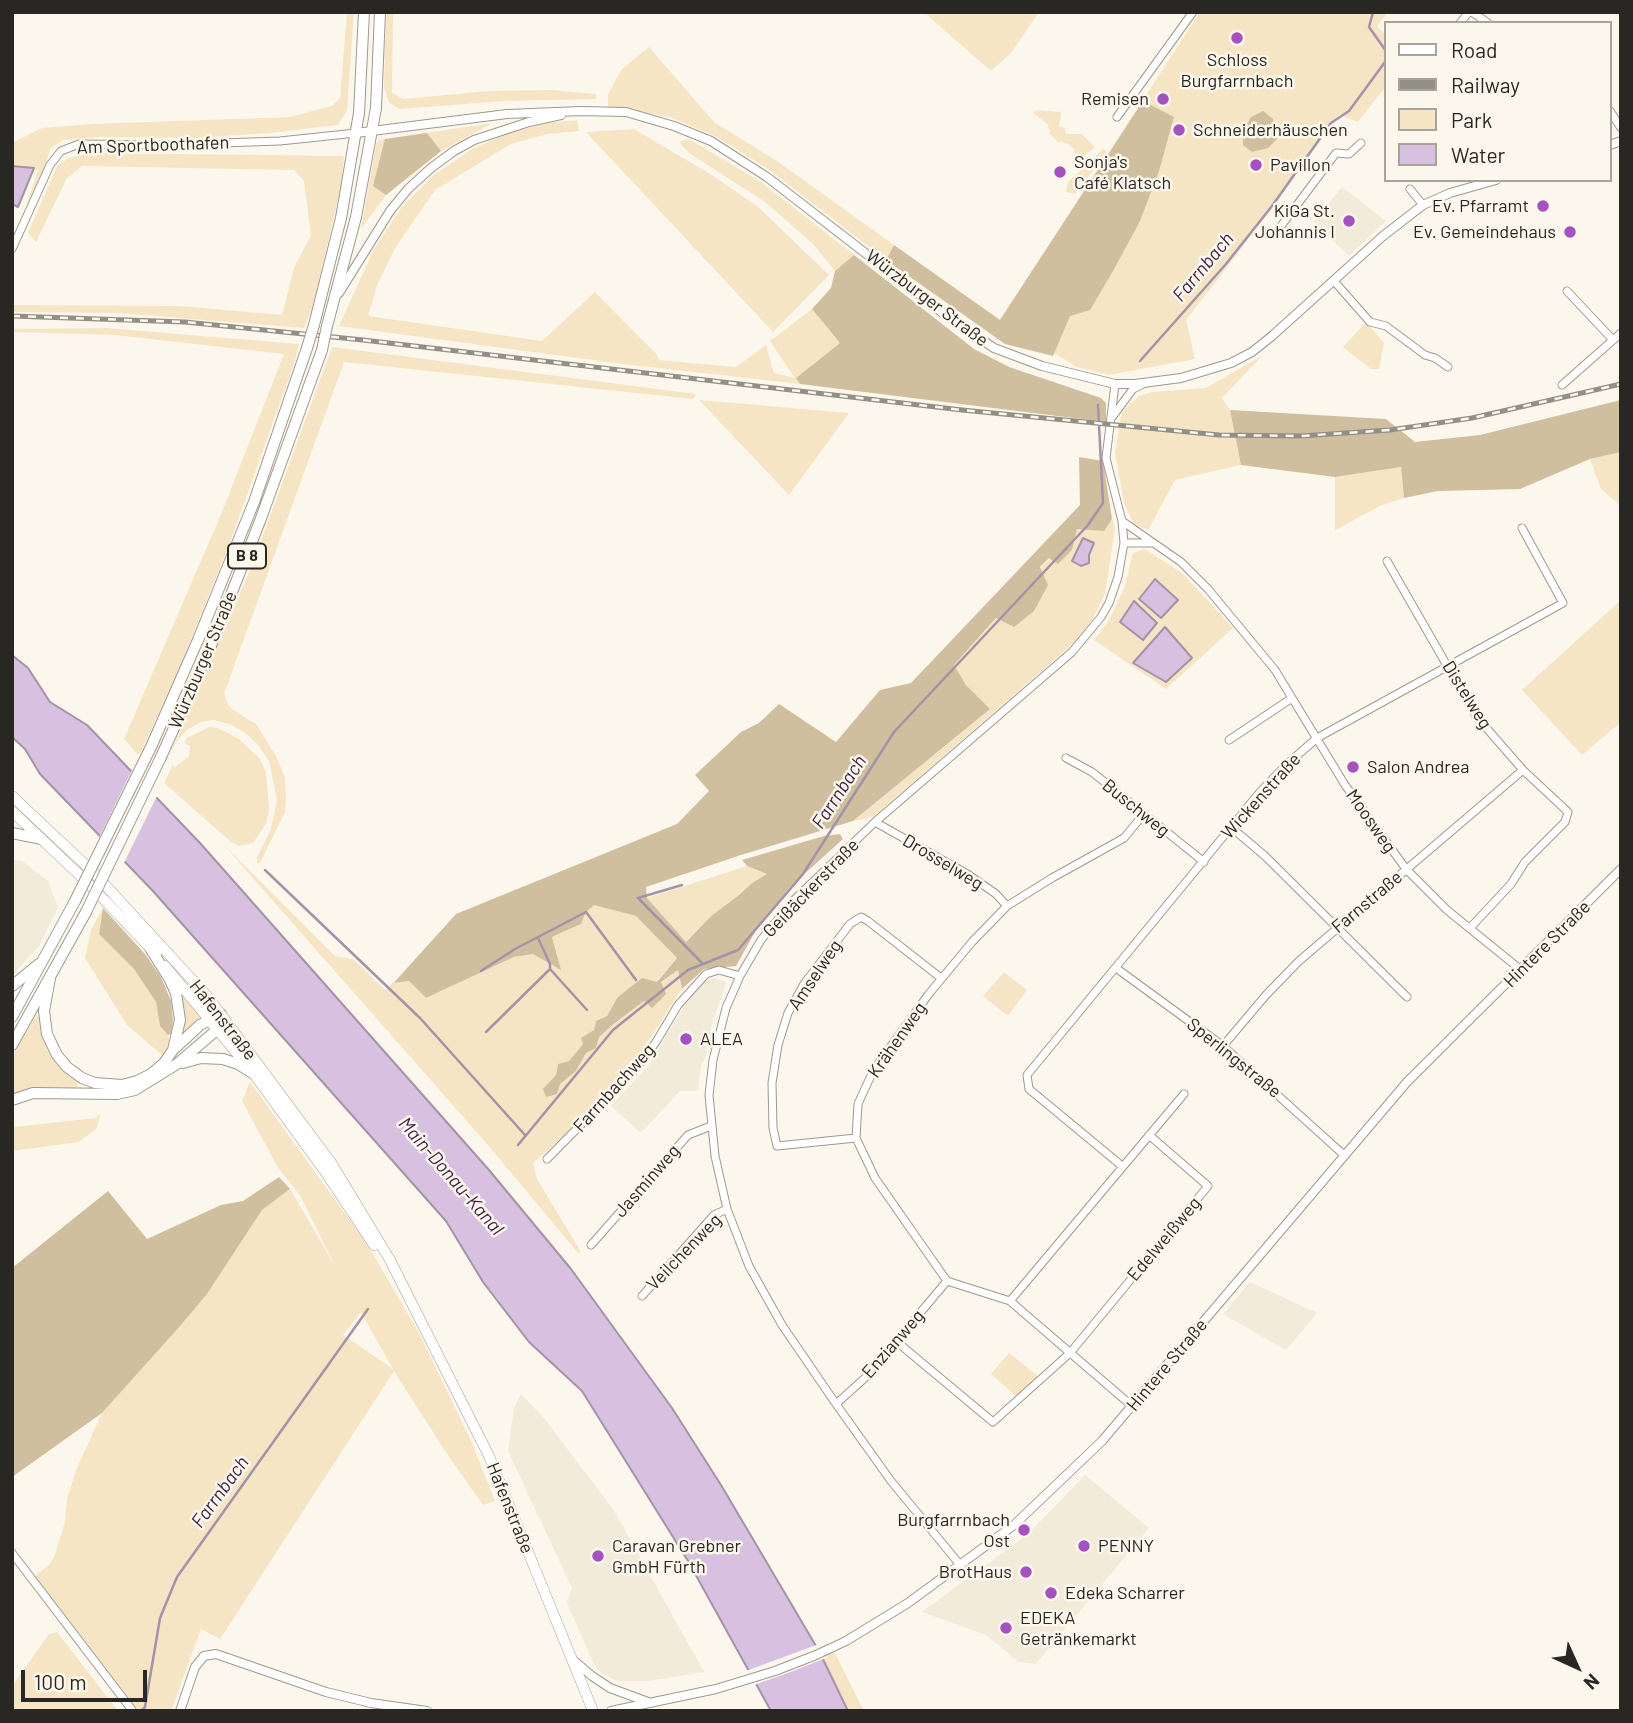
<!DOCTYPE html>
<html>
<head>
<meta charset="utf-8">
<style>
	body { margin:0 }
	#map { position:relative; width:1633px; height:1723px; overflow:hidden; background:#fcf7ec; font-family:Barlow,sans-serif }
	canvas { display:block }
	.frame { position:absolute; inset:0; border:14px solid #292723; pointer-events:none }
	.legend { position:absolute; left:1384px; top:21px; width:228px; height:161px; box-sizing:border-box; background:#fcf7ec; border:2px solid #a8a49c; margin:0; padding:9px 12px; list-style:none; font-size:21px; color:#292723 }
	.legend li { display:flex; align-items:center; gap:14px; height:35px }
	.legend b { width:35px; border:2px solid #a8a49c }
	.north { position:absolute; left:1542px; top:1632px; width:70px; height:70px; -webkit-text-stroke:5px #fcf7ec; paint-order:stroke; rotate:135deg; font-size:19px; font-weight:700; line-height:28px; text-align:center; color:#292723 }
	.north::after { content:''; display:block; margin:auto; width:24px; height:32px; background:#292723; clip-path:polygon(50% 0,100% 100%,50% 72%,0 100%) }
	.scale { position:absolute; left:21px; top:1670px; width:126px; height:32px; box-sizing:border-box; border:4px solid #292723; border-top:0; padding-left:9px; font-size:21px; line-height:24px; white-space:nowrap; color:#292723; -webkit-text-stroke:5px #fcf7ec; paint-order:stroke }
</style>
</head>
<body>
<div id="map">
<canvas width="1633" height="1723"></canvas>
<div class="frame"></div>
<ul class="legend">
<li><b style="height:9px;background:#fff"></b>Road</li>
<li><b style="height:9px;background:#928f87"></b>Railway</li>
<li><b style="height:19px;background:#f6e5c5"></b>Park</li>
<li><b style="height:19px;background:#d8c1e0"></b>Water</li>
</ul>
<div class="north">N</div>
<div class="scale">100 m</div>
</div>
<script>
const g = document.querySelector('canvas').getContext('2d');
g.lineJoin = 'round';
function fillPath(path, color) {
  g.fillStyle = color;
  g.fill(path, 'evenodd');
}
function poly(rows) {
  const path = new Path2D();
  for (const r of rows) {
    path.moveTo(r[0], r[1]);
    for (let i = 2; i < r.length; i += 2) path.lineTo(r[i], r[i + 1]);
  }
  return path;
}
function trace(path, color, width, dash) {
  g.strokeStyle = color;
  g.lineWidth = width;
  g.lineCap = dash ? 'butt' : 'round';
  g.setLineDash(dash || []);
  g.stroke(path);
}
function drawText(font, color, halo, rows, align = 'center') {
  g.font = font + ' Barlow,sans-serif';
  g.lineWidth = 5;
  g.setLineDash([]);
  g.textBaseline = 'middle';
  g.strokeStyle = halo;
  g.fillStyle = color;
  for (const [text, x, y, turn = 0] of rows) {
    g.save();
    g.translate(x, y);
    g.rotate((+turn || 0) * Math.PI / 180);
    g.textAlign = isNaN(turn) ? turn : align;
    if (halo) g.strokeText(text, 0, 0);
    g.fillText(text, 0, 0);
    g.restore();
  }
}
fillPath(poly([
	[1342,187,1386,221,1349,256,1313,222],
	[12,860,22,861,48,881,58,907,39,946,12,976],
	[713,978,727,982,713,1020,705,1059,701,1065,698,1091,680,1091,641,1133,611,1106,648,1066,683,1008,701,982],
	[1250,1282,1317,1313,1286,1350,1223,1314],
	[521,1394,544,1418,613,1509,704,1672,649,1681,618,1681,601,1673,594,1664,567,1603,572,1588,508,1451,514,1408],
	[1085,1475,1149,1528,1036,1664,1019,1662,986,1635,922,1612,1028,1534]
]), '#f3ebd9');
fillPath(poly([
	[347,12,354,12,347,110,338,125,270,133,193,138,99,137,63,140,51,148,31,204,27,203,38,170,12,166,12,143,42,128,92,124,290,117,332,106,340,98],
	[386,12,393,12,392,93,403,99,490,91,551,90,596,94,596,99,505,101,400,109,389,103,384,87],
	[929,12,1039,12,1011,53,991,71,927,15],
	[1200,12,1388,12,1377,26,1386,36,1386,86,1358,122,1339,115,1228,266,1186,320,1195,359,1109,375,1077,367,1000,320],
	[649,47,714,122,777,161,894,245,886,260,771,171,717,137,670,117,608,106,608,94,622,69],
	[1036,110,1061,112,1059,127,1065,128,1066,134,1082,134,1095,147,1076,163,1074,149,1067,143,1065,144,1061,141,1059,143,1049,133,1051,131,1047,127,1049,125,1033,113],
	[577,120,579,131,547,134,511,144,435,190,395,248,377,286,368,316,542,341,595,292,657,355,659,360,736,367,766,345,774,373,795,378,770,341,812,309,840,343,796,378,800,384,622,364,339,326,374,249,401,208,434,175,472,149,505,134,547,123],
	[493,123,441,151,386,195,361,229,376,144,379,140],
	[634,129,712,175,758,207,829,275,773,332,586,132],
	[689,139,761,182,854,255,835,271,813,244,765,202,689,153,679,142],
	[1103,149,1107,152,1075,194,1066,192,1068,182],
	[91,153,344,156,341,187,312,309,304,328,118,313,12,312,12,305,179,306,282,315,294,268,311,235,304,181,294,170,82,166,67,178,36,242,28,233,57,166,69,158],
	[1366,322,1384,343,1379,369,1371,369,1343,347],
	[106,328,299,344,295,361,228,548,177,674,139,756,124,739,220,517,284,354,115,335,12,332,12,329],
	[332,347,696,394,693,399,344,362,224,694,228,704,233,710,256,724,276,756,285,778,286,798,285,812,260,863,257,863,257,857,271,829,277,800,269,761,259,746,247,734,230,724,213,720,201,722,187,730,178,739,170,754,251,568],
	[1263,355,1222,398,1230,410,1241,465,1175,480,1148,530,1134,524,1124,503,1115,453,1122,411,1139,396,1152,392,1206,388],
	[699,400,849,413,789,495],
	[1621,452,1621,506,1601,489,1590,459],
	[1401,467,1404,498,1380,506,1335,530,1335,477],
	[1112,519,1115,528,1105,594,1092,620,1076,641,873,817,853,821,989,710,966,685,954,665,1077,528,1103,531],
	[1145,549,1183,574,1233,628,1166,689,1094,640,1108,622,1124,589,1133,553],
	[1621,600,1621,722,1582,755,1522,690],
	[209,727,218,728,239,739,260,759,266,773,269,810,266,824,253,843,240,846,231,842,164,783,173,764,174,768,189,756,190,746,184,743,187,738],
	[223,844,335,956,353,959,386,991,393,983,409,981,426,998,514,957,534,954,560,969,552,937,581,924,586,912,594,904,636,916,677,958,656,982,617,998,607,1016,596,1021,594,1030,582,1038,583,1044,569,1061,558,1064,556,1075,544,1089,560,1084,576,1071,586,1053,596,1048,599,1037,644,1000,652,1008,661,983,678,969,682,989,634,1063,587,1115,533,1163,537,1179,581,1252,578,1253,487,1144],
	[747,866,767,874,752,883,739,895,711,916,685,942,647,898],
	[103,908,99,934,134,969,156,1002,160,1026,168,1035,170,1043,162,1055,127,1025,85,958,91,930],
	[1004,972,1027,990,1008,1016,983,996],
	[181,991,203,1015,187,1035,182,1033],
	[36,1016,41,1018,44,1040,50,1054,60,1068,78,1082,77,1089,12,1096,12,1056],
	[250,1082,367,1244,418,1331,472,1443,495,1501,483,1505,447,1454,394,1371,220,1639,201,1629,171,1711,133,1711,113,1679,43,1591,35,1576,50,1564,55,1554,65,1522,67,1499,77,1468,102,1413,207,1294,262,1210,290,1189,334,1264,301,1197,277,1166,242,1101],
	[361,1312,393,1369,343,1335],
	[103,1108,96,1129,79,1142,12,1151,12,1125,15,1127,95,1118,101,1114],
	[1009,1353,1039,1377,1017,1397,991,1374],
	[57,1632,118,1711,12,1711,12,1686,49,1634],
	[830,1647,836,1655,864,1711,848,1711,819,1651]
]), '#f6e5c5');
fillPath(poly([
	[1143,101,1174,117,1159,171,1140,221,1113,271,1090,310,1070,316,1053,356,1005,344,886,260,894,245,1000,320],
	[1263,111,1273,119,1277,129,1277,139,1268,148,1252,152,1243,145,1243,132,1251,117],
	[427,133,441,151,386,195,373,186,385,139],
	[854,255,974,349,1009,367,1101,398,1106,403,1106,422,800,384,796,378,840,343,812,309,831,288,835,271],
	[1621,400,1621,452,1590,459,1520,489,1438,491,1404,498,1401,467,1335,477,1241,465,1230,410,1386,419,1415,442,1480,435],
	[1079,457,1103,461,1112,519,1104,531,1077,529,1072,550,1058,564,1049,558,1040,567,1048,585,1034,611,1014,627,996,618,954,665,966,685,990,709,853,821,741,855,646,887,647,898,686,942,711,916,739,895,752,883,767,874,747,866,742,860,824,836,840,834,843,839,790,887,756,930,736,966,704,969,682,989,678,970,661,982,666,994,652,1008,644,1001,615,1023,599,1037,596,1048,586,1053,576,1071,560,1084,557,1094,546,1097,543,1089,556,1075,558,1064,569,1061,583,1044,581,1038,594,1030,596,1021,607,1016,617,998,642,978,657,982,677,958,636,916,594,905,586,912,581,924,552,937,561,970,533,954,514,957,426,998,409,981,393,983,386,991,389,988,456,914,677,824,709,791,695,775,741,732,759,723,779,704,836,742,880,690,911,683,1080,505],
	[103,908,145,954,161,977,171,1001,173,1021,171,1034,168,1035,160,1026,156,1002,134,969,99,934],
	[279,1177,290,1189,262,1210,207,1294,180,1326,102,1413,12,1477,12,1268,108,1191,147,1239,221,1205,243,1201]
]), '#d0bf9e');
const water = poly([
	[12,166,34,168,18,207,12,204,12,166],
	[1083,538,1094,543,1089,555,1089,563,1081,566,1072,561,1083,538],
	[1155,579,1178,600,1161,618,1139,599,1155,579],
	[1134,601,1157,623,1143,640,1120,622,1134,601],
	[1165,627,1192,658,1166,682,1133,663,1165,627],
	[12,655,28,668,50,702,87,725,200,843,489,1170,571,1269,672,1408,721,1485,819,1651,848,1711,771,1711,688,1561,582,1391,529,1342,483,1282,446,1221,152,890,40,774,25,749,12,737,12,655]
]);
fillPath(water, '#d8c1e0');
trace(water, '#a493a7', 2);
fillPath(poly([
	[133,768,158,794,123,865,98,840],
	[819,1644,826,1658,788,1673,754,1685,746,1671]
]), '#fcf7ec');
trace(poly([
	[1373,12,1369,27,1386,51],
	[1140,361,1226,264,1272,206,1331,123,1349,111,1385,62,1386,57],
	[265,870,420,1018,525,1135],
	[682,885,638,898,702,963],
	[538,938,550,964,550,969,587,1010],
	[481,971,515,949,586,912,636,980],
	[486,1032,550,969],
	[518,1145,613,1030,688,970,738,950,803,874,894,732,1088,525,1103,503,1098,405],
	[141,1711,145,1707,160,1618,177,1577,368,1309]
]), '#a493a7', 2.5);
const minor = poly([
	[1472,12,1488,23],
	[1460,23,1469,12],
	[1610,111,1621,128],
	[1117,117,1193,12],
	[1410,189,1423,205],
	[1275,234,1336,153,1349,154,1361,143],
	[12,249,50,165,61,151,79,144,163,145,280,141,356,133],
	[1334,281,1370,322,1386,326,1425,355,1435,358,1448,367],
	[1567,291,1613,340],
	[1562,385,1621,333],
	[1113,416,1133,389,1143,384],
	[1122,521,1181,562,1208,589,1275,670,1345,785,1406,869,1447,910,1521,970],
	[1124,543,1151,543],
	[1387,561,1476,716,1523,770,1568,812,1565,822,1525,862,1511,884,1470,928],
	[1229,740,1292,698],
	[1066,758,1092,772,1204,862],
	[875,822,969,875,996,894,1007,906],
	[1232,828,1265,856,1407,997],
	[1116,968,1223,1046,1344,1155],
	[1223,1046,1266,995,1299,961,1523,770],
	[856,1138,777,1146,773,1128,772,1083,778,1045,788,1013,804,984,850,924,861,917,868,921,941,978],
	[547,1159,635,1070,656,1042,678,1005,706,974,719,970,740,976],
	[1122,1166,1029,1089,1027,1075,1260,792,1285,766,1317,738,1563,603,1522,528],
	[591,1245,688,1135,711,1126],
	[642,1296,714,1215,727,1209],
	[1010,1301,1184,1094],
	[897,1342,993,1422,1070,1353,1208,1186,1149,1135],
	[836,1404,866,1377,947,1281],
	[1132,1406,1010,1301,947,1281,875,1178,856,1138,858,1104,873,1071,928,995,972,942,1007,906,1052,878,1124,838,1143,815],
	[12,1553,132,1710],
	[961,1566,891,1481,836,1404,782,1325,749,1266,727,1209,715,1156,709,1095,713,1060,726,1008,740,976,761,940,793,901,875,822,1072,652,1101,617,1109,603,1118,577,1124,543,1122,521,1106,458,1115,384]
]);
const tertiary = poly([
	[356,133,507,114,581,111,626,112,674,126,711,141,767,177,944,314,994,348,1042,366,1115,384,1135,384,1181,378,1231,363,1252,352,1272,336,1383,236,1423,205,1450,193,1496,180],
	[1610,145,1621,141],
	[339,293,390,211,408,189,431,168,454,151,474,140,529,122,561,115],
	[572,1659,592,1676,610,1688,648,1702],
	[180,1711,195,1667,204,1656,216,1654,326,1692,371,1703,427,1711],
	[611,1711,716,1689,775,1671,816,1655,846,1641,908,1603,1014,1525,1102,1441,1407,1082,1621,869]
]);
const secondary = poly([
	[12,796,95,874,208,997,332,1164,390,1260,489,1456,593,1711],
	[12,811,91,886,156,954],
	[165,966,254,1074,324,1170,374,1245]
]);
const primary = poly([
	[314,325,341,218,359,113],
	[327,326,356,217,376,108],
	[151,747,198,640,254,502,307,348],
	[161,757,210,648,260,521,322,350],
	[12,833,42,839],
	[50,978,44,1011,47,1034,57,1055,67,1067,82,1078,95,1083,122,1085,137,1081,151,1074,164,1063,173,1050,180,1020,176,993,169,978,150,948],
	[12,986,39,964],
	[12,1017,75,901],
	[12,1045,86,912],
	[175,1048,200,1025,221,1014],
	[183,1063,201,1058,223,1059,238,1064,254,1074],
	[12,1100,33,1093,117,1094,135,1090,177,1064,226,1022]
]);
const trunk = poly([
	[376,108,380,12],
	[359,113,364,12]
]);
trace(minor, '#9e998f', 9);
trace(tertiary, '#9e998f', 10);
trace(secondary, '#9e998f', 11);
trace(primary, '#9e998f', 12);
trace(trunk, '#9e998f', 12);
trace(minor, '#fff', 7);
trace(tertiary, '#fff', 8);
trace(secondary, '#fff', 10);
trace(primary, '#fff', 10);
trace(trunk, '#fff', 10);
const rail = poly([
	[12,316,185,322,363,340,962,410,1219,435,1301,436,1390,430,1472,418,1621,384]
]);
trace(rail, '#928f87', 5);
trace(rail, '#fcf7ec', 2.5, [8]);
const primaryBridge = poly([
	[307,348,314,325],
	[322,350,327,326],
	[75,901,151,747],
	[86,912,161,757]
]);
trace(primaryBridge, '#9e998f', 12, []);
trace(primaryBridge, '#fff', 10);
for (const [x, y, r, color] of [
	[1237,38,7,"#a551c0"],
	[1163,99,7,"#a551c0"],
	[1179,130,7,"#a551c0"],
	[1256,165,7,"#a551c0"],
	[1060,172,7,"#a551c0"],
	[1543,206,7,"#a551c0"],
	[1349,221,7,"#a551c0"],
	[1570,232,7,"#a551c0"],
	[1353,767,7,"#a551c0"],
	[686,1039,7,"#a551c0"],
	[1024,1530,7,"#a551c0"],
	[1084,1546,7,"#a551c0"],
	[598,1556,7,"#a551c0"],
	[1026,1572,7,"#a551c0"],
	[1051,1593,7,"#a551c0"],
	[1006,1628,7,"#a551c0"]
]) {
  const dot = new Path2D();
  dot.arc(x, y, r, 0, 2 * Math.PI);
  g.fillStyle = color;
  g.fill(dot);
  trace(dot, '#fcf7ec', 2.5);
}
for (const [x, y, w] of [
	[247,556,38]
]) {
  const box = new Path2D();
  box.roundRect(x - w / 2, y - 12.5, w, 25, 5);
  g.fillStyle = '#fcf7ec';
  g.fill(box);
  trace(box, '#292723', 2);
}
drawText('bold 16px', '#292723', null, [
	["B 8",247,556]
]);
drawText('18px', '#292723', '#fcf7ec', [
	["Schloss",1237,60,"center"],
	["Burgfarrnbach",1237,81,"center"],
	["Remisen",1149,99,"right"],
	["Schneiderhäuschen",1193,130],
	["Sonja's",1074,162],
	["Café Klatsch",1074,183],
	["Pavillon",1270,165],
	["Ev. Pfarramt",1529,206,"right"],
	["KiGa St.",1335,211,"right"],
	["Johannis I",1335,232,"right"],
	["Ev. Gemeindehaus",1556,232,"right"],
	["Salon Andrea",1367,767],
	["ALEA",700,1039],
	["Burgfarrnbach",1010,1520,"right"],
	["Ost",1010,1541,"right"],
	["Caravan Grebner",612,1546],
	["GmbH Fürth",612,1567],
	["PENNY",1098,1546],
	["BrotHaus",1012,1572,"right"],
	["Edeka Scharrer",1065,1593],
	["EDEKA",1020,1618],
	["Getränkemarkt",1020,1639]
], 'left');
drawText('18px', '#292723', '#fcf7ec', [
	["Am Sportboothafen",153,145,-2],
	["Würzburger Straße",927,298,37],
	["Würzburger Straße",203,660,-67],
	["Distelweg",1467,695,58],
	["Wickenstraße",1261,796,-48],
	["Buschweg",1136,808,39],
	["Moosweg",1371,821,55],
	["Drosselweg",943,862,31],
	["Geißäckerstraße",811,888,-46],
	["Farnstraße",1367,902,-40],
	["Hintere Straße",1547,944,-45],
	["Amselweg",815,975,-56],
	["Hafenstraße",223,1020,52],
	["Krähenweg",897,1040,-55],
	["Sperlingstraße",1234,1058,39],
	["Farrnbachweg",614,1088,-48],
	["Jasminweg",647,1181,-49],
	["Edelweißweg",1164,1239,-50],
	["Veilchenweg",684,1252,-46],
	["Enzianweg",893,1344,-49],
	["Hintere Straße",1167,1365,-50],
	["Hafenstraße",510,1508,68]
]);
drawText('italic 19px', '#3c1e46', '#fcf7ec', [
	["Farrnbach",1203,267,-50],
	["Farrnbach",839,792,-57],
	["Main-Donau-Kanal",451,1176,49],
	["Farrnbach",220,1492,-54]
]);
</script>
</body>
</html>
